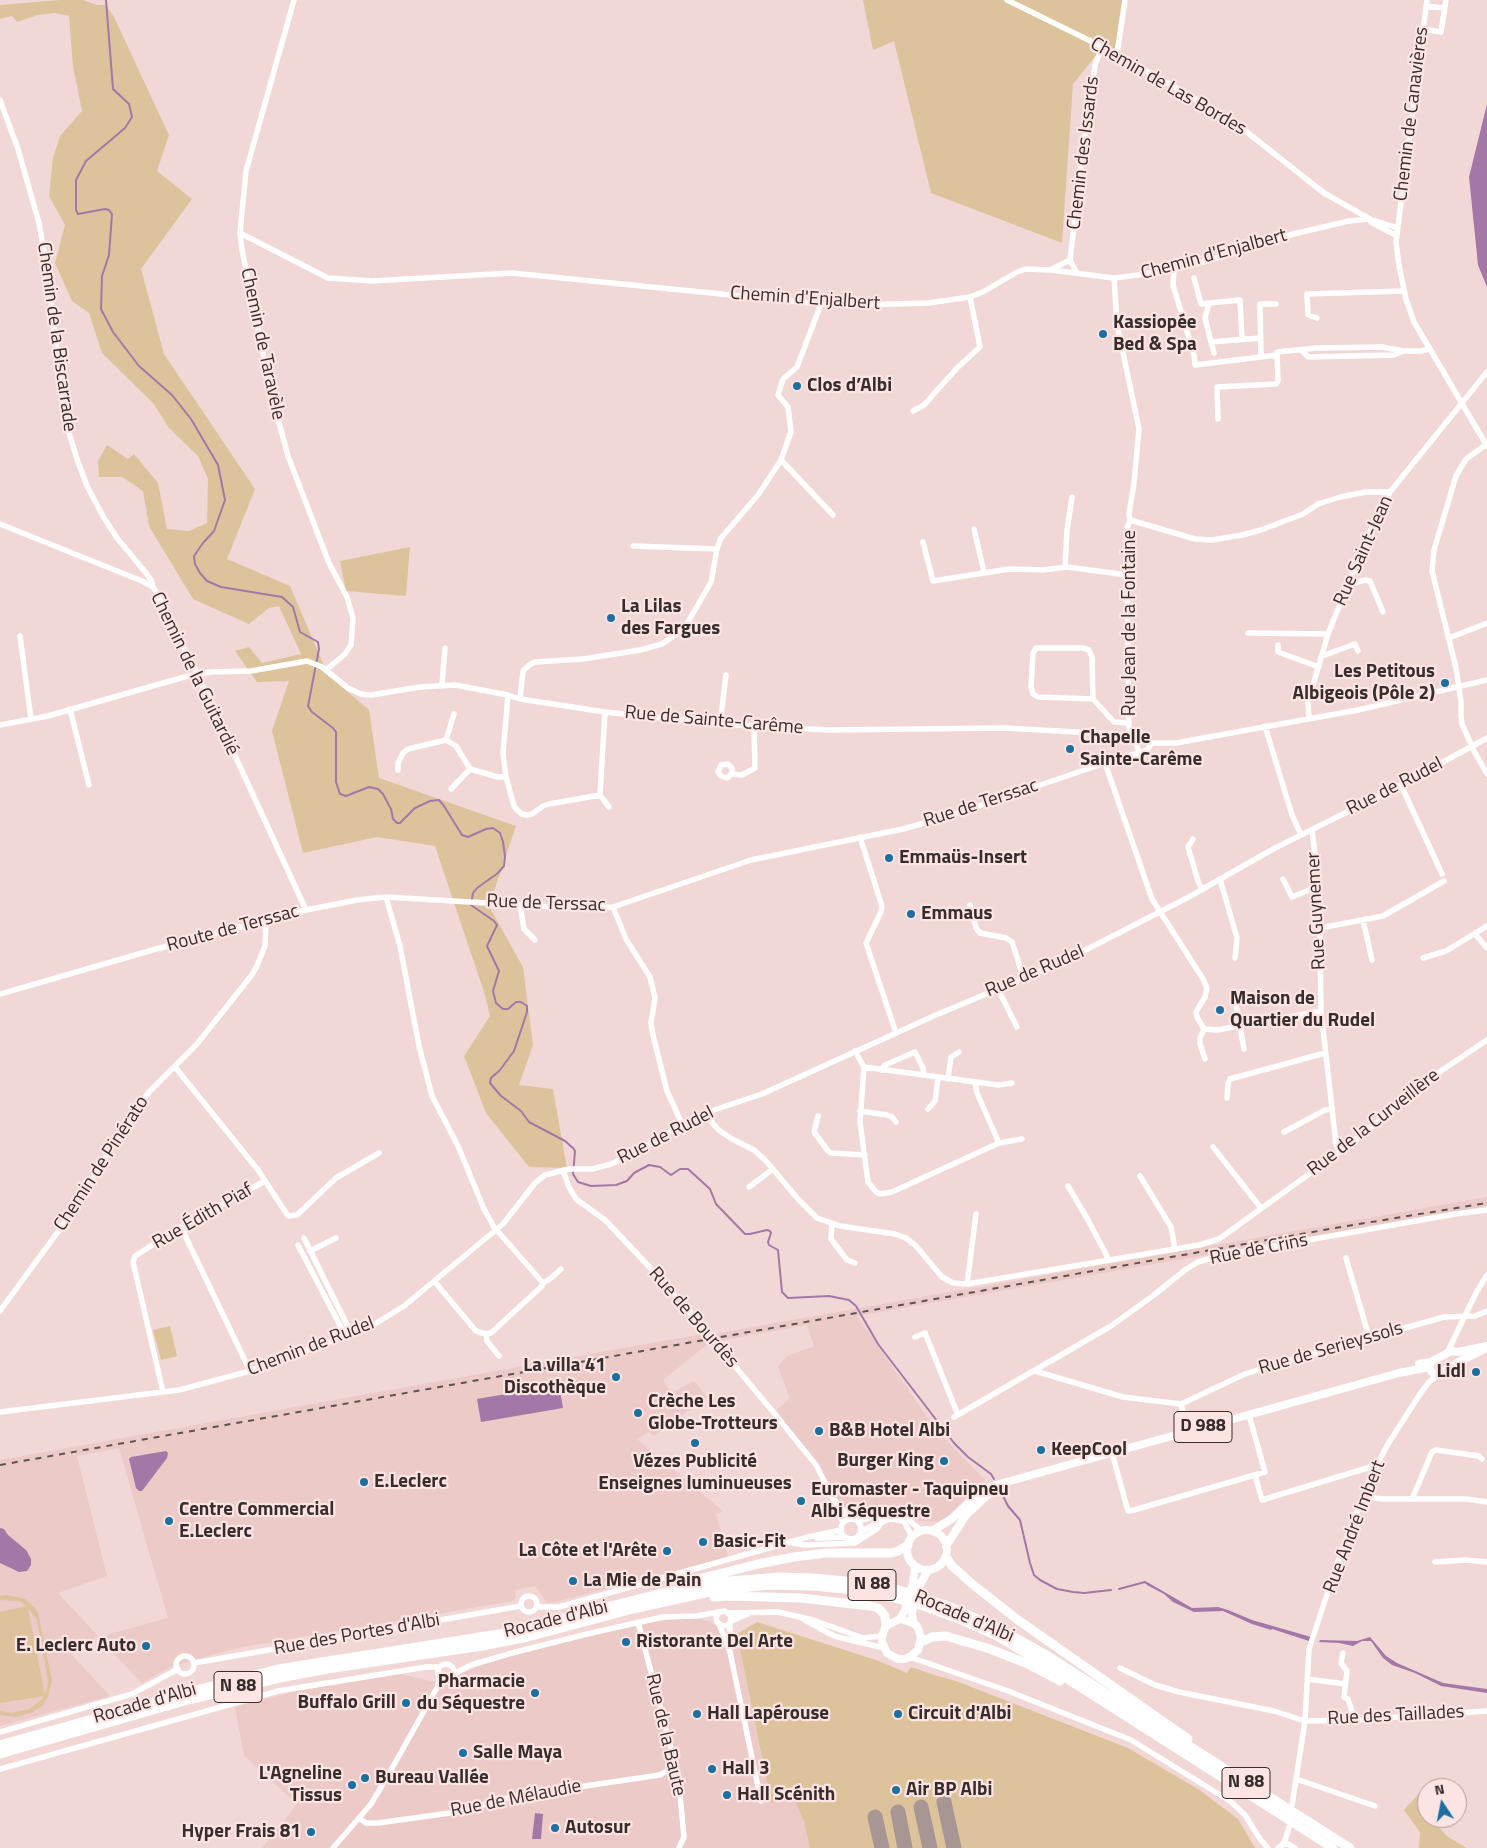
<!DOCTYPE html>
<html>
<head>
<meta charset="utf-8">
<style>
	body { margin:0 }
	#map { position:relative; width:1487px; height:1848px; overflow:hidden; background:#f1d8d6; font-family:"Titillium Web",sans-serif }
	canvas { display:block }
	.north { position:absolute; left:1417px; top:1778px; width:50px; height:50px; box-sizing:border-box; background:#fee5e3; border:1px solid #ae9b9a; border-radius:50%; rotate:349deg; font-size:14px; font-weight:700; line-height:20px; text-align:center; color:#362d2c }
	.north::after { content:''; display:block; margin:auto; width:18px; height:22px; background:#1b70a1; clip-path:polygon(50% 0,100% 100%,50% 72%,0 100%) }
</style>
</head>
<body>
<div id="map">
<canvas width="1487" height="1848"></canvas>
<div class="north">N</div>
</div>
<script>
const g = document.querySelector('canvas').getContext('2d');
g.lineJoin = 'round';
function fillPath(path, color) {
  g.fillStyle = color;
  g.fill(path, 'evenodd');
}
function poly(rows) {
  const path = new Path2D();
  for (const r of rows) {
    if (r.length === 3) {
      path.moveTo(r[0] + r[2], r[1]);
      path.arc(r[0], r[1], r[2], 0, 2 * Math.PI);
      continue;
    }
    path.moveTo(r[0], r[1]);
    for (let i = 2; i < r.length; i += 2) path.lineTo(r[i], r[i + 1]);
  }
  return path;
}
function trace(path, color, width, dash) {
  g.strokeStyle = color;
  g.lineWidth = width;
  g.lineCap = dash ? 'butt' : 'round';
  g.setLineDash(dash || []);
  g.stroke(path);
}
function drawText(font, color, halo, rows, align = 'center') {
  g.font = font + ' "Titillium Web",sans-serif';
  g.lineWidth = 4.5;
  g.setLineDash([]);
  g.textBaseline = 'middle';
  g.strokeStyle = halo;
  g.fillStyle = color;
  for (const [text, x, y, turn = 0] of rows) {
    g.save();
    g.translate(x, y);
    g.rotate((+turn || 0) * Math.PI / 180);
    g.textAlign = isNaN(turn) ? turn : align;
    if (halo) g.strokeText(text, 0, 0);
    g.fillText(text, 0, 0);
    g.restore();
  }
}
fillPath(poly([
	[1487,1197,1487,1206,857,1316,937,1431,985,1480,941,1522,919,1521,899,1506,843,1523,814,1468,777,1410,790,1398,778,1367,787,1356,814,1346,807,1325,718,1341,713,1334],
	[702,1334,709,1343,663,1380,671,1393,694,1381,707,1397,654,1436,649,1432,637,1439,723,1511,716,1514,728,1557,559,1601,547,1603,535,1586,515,1590,516,1597,513,1601,237,1648,170,1667,142,1683,100,1640,106,1635,168,1618,119,1448,77,1456,107,1576,58,1593,98,1636,70,1653,110,1696,0,1726,0,1460],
	[692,1618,710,1621,719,1630,737,1634,770,1802,792,1793,804,1822,810,1848,262,1848,297,1804,244,1756,235,1707,296,1691,400,1674,436,1682,496,1660,584,1637,652,1622,672,1619]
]), '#ebcac8');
fillPath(poly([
	[60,0,83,0,97,5,106,5,114,17,169,135,157,171,192,199,141,269,164,354,255,489,227,559,290,586,328,675,369,710,379,778,516,826,489,906,523,967,533,1045,519,1085,553,1089,567,1168,529,1167,486,1113,464,1056,490,1016,485,995,435,846,377,837,303,853,272,731,289,681,257,682,235,651,249,647,262,663,301,654,279,606,269,608,249,624,193,599,149,526,143,491,122,477,99,477,98,461,107,445,128,459,134,454,158,483,167,529,189,531,207,523,208,479,198,456,169,428,153,403,102,353,89,313,72,301,55,263,65,225,49,196,53,158,60,136,82,111,73,66,69,16,55,13,38,15,17,22,12,16,0,19,0,5],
	[863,0,1125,0,1117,54,1102,48,1073,84,1062,243,931,193,894,41,873,50],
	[410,547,406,596,346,591,340,561],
	[170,1326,177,1356,161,1360,153,1330],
	[6,1595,25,1599,35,1608,38,1613,52,1680,48,1697,43,1705,33,1712,16,1717,0,1715,0,1711,12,1713,29,1709,40,1701,44,1696,0,1703,0,1612,27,1606,19,1601,0,1600,0,1596],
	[28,1608,37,1620,48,1681,47,1689,45,1695],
	[757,1622,876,1660,907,1673,911,1667,934,1675,956,1681,1128,1748,1198,1789,1238,1819,1255,1848,810,1848,804,1822,792,1793,771,1803,737,1634],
	[1425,1787,1427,1796,1427,1818,1433,1818,1434,1822,1448,1837,1467,1848,1419,1848,1420,1832,1404,1810]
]), '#ddc39c');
fillPath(poly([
	[1487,104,1487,287,1478,265,1469,177],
	[559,1385,563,1408,481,1422,477,1399],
	[166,1451,168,1453,167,1458,142,1491,139,1491,136,1488,129,1459,131,1457],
	[0,1528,4,1529,8,1535,26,1550,31,1559,31,1565,27,1571,19,1572,0,1563],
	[1147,1582,1192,1608,1218,1607,1228,1610,1252,1620,1311,1637,1309,1641,1272,1629,1271,1630,1252,1624,1223,1611,1194,1612,1173,1602,1164,1594,1147,1585],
	[1370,1637,1386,1656,1397,1663,1443,1683,1487,1689,1487,1693,1441,1686,1415,1673,1392,1665,1383,1658,1371,1641,1362,1641,1353,1646,1339,1643,1319,1642,1320,1640,1357,1641],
	[535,1813,543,1814,541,1839,532,1839]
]), '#a378a6');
trace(poly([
	[106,0,113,89,129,104,132,117,125,128,86,161,76,180,76,210,78,214,105,209,109,210,112,214,109,255,102,276,101,309,113,332,139,366,172,395,191,419,218,465,225,500,214,531,203,543,194,556,195,564,200,573,207,581,221,587,282,597,293,607,300,632,318,642,319,649,308,706,312,712,333,728,336,732,336,782,340,794,346,796,369,787,378,789,383,794,391,809,393,819,397,823,400,823,415,808,430,801,439,800,444,806,462,835,468,837,486,829,493,828,500,833,503,842,505,856,504,866,498,873,477,888,473,893,471,905,494,921,497,925,487,946,499,971,493,991,496,1003,503,1009,508,1009,516,1002,521,1002,527,1006,527,1012,514,1051,500,1070,491,1078,490,1083,501,1096,521,1111,529,1122,565,1141,573,1148,575,1151,573,1174,578,1182,591,1186,616,1185,627,1181,634,1173,649,1165,660,1167,671,1175,680,1169,688,1169,710,1189,716,1204,745,1234,750,1234,767,1230,770,1231,771,1233,768,1242,769,1245,778,1250,782,1292,788,1298,829,1296,849,1300,856,1306,878,1344,954,1443,968,1457,991,1474,994,1479],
	[1000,1490,1008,1506,1020,1520,1030,1563,1034,1575,1040,1580,1057,1589,1073,1592,1084,1593,1111,1590],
	[1119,1589,1145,1582,1149,1585]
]), '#a378a6', 2);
trace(poly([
	[944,1802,954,1848],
	[921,1807,930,1848],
	[898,1812,905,1848],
	[875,1817,882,1848]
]), '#a89694', 15);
trace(poly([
	[294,0,246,171,240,233,242,250,272,397,288,456,329,563,347,597,353,618,351,645,345,654,326,670],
	[1007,0,1117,54,1204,104,1243,129,1324,193,1370,219],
	[1427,0,1396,242,1399,266,1406,299,1414,322,1487,446],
	[1426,6,1444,8],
	[1423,29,1441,32,1446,0],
	[1117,54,1125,0],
	[0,100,18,149,39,223,48,274,63,406,65,420,77,459,87,486,104,518,117,538,146,573,151,580,153,587],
	[1371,222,1397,236],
	[240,233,328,278,372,281,512,273,821,304,859,305,928,303,970,297,983,292,1017,272,1026,269,1051,270,1114,278,1146,274,1203,262,1293,234,1349,221,1370,219,1398,228],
	[1052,269,1070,260],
	[1174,270,1173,285,1194,355,1195,365,1277,355],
	[1077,273,1070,260,1085,134,1095,65,1102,47],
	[1114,278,1117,324,1139,429,1134,483,1129,514,1130,520],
	[1194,278,1201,304,1209,303],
	[1317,318,1308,315,1307,294,1404,291],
	[1242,339,1240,300,1209,303,1205,318,1211,342,1261,338],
	[1211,342,1214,353],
	[1301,350,1308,357,1394,355,1403,351],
	[1261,356,1260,304,1276,304],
	[913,411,924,405,957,368,980,347,970,297],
	[1218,419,1217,387,1276,384,1278,381,1277,352,1317,348,1382,347,1403,351,1421,351,1429,349],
	[1487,444,1466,459,1456,476,1434,550,1432,571,1456,668,1461,702,1461,716,1462,724,1474,751,1487,774],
	[781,460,833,515],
	[0,524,142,581,153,587,156,592,173,628,198,674,202,684,306,910],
	[974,529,984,572],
	[923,542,933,581,1009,569,1043,570,1067,567,1127,575],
	[633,546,717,549],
	[1065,567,1067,530,1072,497],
	[1349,581,1355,583,1365,580,1370,581,1383,612],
	[1248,633,1328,634],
	[20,636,31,719],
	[1449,638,1487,623],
	[1278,645,1278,652,1319,667],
	[1322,656,1355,644,1358,651],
	[442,685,445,648],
	[508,695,503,753,506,777,514,806,517,810,522,814,527,815,532,814,543,806,549,804,600,795,609,807],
	[520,699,523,671,529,665,535,662,583,659,640,650,662,644,684,629,711,582,717,549,721,538,758,495,781,460,791,432,788,407,778,395,783,379,797,367,821,304],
	[1093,699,1038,697,1033,694,1031,687,1033,653,1036,648,1082,648,1089,650,1092,657,1093,699,1114,722,1129,723],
	[70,709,89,785],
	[1309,718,1308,702,1328,634,1368,535,1390,492,1487,372],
	[720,724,726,675],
	[0,725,48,716,184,677,210,672,251,671,307,661,322,667,348,688,361,694,371,695,420,687,455,685,508,695,520,699,605,712,720,724,828,730,1004,728,1130,735,1152,743],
	[1265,726,1292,815,1301,835],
	[446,740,454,714],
	[1139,753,1135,740,1129,733,1127,575,1127,528,1130,520,1195,539,1212,540,1242,535,1261,530,1303,514,1318,504,1340,497,1366,492,1390,492],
	[1105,763,1152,899,1203,979,1207,988,1205,997,1196,1012,1197,1017,1204,1029,1217,1030,1321,1011],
	[398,770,398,763,403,753,408,749,446,740,456,746,470,769,498,777,506,777],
	[732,774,732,768,728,764,721,765,718,772,721,776,727,778,732,774,742,775,755,768,754,725],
	[1401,785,1442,874],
	[451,789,470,769],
	[600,795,605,712],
	[1312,830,1319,886,1321,1011,1336,1144,1339,1151],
	[860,837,882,906,881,912,866,943,896,1033],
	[1193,839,1188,847,1198,881,1202,890],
	[1220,879,1237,938,1235,958],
	[1283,879,1292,897,1319,886],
	[386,897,400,946,419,1046,432,1096,458,1146,484,1209,494,1227,543,1283,542,1286,491,1333,486,1334,476,1331,434,1281],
	[520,905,524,929,535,940],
	[970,905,976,928,980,933,1006,938,1012,942,1024,979],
	[613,907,626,939,650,977,655,998,651,1023,653,1035,667,1091,682,1124],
	[1363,920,1372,960],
	[1320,928,1383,916,1444,881],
	[1475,934,1487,948],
	[1423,958,1446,951,1487,926],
	[998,989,1017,1027],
	[0,994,156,949,306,910,357,900,386,897,570,908,613,907,751,860,903,829,946,817,1105,763,1139,753,1147,750,1152,743,1176,743,1358,710,1487,680],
	[1234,994,1244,1049],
	[1204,1029,1200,1038,1200,1044,1205,1059],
	[855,1051,864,1067,860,1122,868,1182,876,1192,880,1194,892,1192,999,1143,1022,1139],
	[175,1067,258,1170,288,1216,297,1215,336,1178,379,1153],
	[864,1067,998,1085,1012,1083],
	[881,1070,885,1065,915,1052,923,1068,924,1075],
	[948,1079,951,1057,959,1052],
	[975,1082,977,1093,999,1143],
	[1227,1098,1228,1083,1230,1079,1325,1053],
	[928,1109,935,1101,938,1078],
	[860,1111,887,1115,892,1117,896,1122],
	[708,1112,713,1124,720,1131,732,1139,754,1150,766,1161,798,1199,817,1218,840,1226,895,1234,906,1238,916,1246,942,1277,953,1283,967,1284,1199,1245,1219,1239,1348,1146,1435,1075,1487,1040],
	[818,1116,814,1132,828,1151,831,1153,865,1155],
	[1284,1132,1325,1110,1332,1109],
	[1213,1147,1261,1208],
	[563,1170,569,1187,576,1199,605,1220,642,1259,683,1304,774,1413,816,1465,833,1498],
	[1140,1176,1171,1227,1175,1249],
	[1068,1186,1088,1220,1107,1256,1107,1260],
	[749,1187,773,1169],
	[832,1224,831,1239,847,1260,855,1263],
	[181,1227,250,1371],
	[304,1238,352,1335],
	[298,1245,346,1337],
	[310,1251,336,1238],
	[1346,1258,1369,1337],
	[543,1283,550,1279,561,1269],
	[967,1284,976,1214],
	[0,1311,60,1229,94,1176,129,1117,150,1091,197,1044,251,976,257,966,265,946,266,921],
	[486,1334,487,1341,499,1356],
	[915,1337,925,1333,958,1415],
	[1447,1353,1476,1293,1487,1275],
	[1035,1371,1123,1397,1181,1404,1245,1374,1270,1366,1444,1317,1475,1316,1487,1311],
	[163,1392,133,1262,135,1256,181,1227,265,1181],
	[1181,1404,1188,1432],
	[0,1412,179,1390,250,1371,370,1327,404,1306,503,1224,535,1183,545,1175,569,1169,592,1169,611,1164,640,1150,682,1124,708,1112,762,1094,936,1015,1060,963,1187,898,1275,848,1401,785,1487,738],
	[954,1417,1111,1326,1154,1295,1185,1270,1198,1262,1218,1256,1455,1214,1487,1210],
	[1112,1453,1128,1511,1134,1510,1265,1472,1249,1415],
	[1255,1475,1262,1500,1377,1465],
	[1363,1497,1384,1499,1467,1499,1487,1502],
	[1412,1499,1432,1452,1436,1450,1479,1456,1482,1459],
	[851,1529,10],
	[858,1521,890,1512,898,1513,905,1516,921,1531],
	[843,1523,833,1498,850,1519],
	[861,1532,882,1520,890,1519,904,1521,912,1537],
	[817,1538,845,1537],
	[793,1543,804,1545,855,1543,877,1529,881,1523,890,1519],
	[1435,1562,1466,1560,1487,1562],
	[529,1604,8],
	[537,1607,559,1607,808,1537,841,1530],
	[728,1613,778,1612,813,1620,863,1638,882,1636],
	[803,1619,834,1636,884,1648],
	[731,1621,748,1614],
	[638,1622,673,1756,672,1768],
	[730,1623,730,1647],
	[720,1626,730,1652,761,1801],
	[1343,1653,1341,1663,1347,1671,1344,1697,1348,1699,1355,1720],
	[185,1665,9],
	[910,1657,1008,1691,1131,1740,1230,1801,1245,1815,1260,1839,1268,1848],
	[194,1663,521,1606],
	[446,1672,8],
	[1120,1668,1155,1685,1179,1692,1274,1711,1305,1721,1355,1720,1487,1711],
	[454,1674,471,1665,512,1653,587,1634,663,1617,696,1616,725,1611,731,1616,731,1621,728,1625,723,1626,717,1622,716,1617,719,1612],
	[1307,1679,1345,1684],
	[0,1732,132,1694,178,1669],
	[672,1768,678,1774,684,1837,679,1848],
	[0,1769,278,1691,426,1667,439,1667],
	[1296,1779,1375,1806],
	[1292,1805,1305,1721,1309,1649,1338,1561,1370,1478,1388,1444,1420,1394,1429,1382,1438,1375],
	[359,1818,366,1823,378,1823,464,1811,502,1799,530,1794,660,1775,672,1768],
	[1282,1845,1285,1841,1289,1827],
	[333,1848,371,1804,386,1779,438,1686,439,1677],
	[1278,1848,1282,1845,1288,1844,1295,1848]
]), '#fff', 5.5);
trace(poly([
	[1419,1364,1431,1362,1451,1351,1458,1352,1487,1346],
	[1430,1364,1430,1370,1434,1374,1438,1375,1460,1361,1483,1350],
	[927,1550,20],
	[932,1531,953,1518,980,1492,992,1486,1399,1373,1429,1367],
	[946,1546,966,1515,994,1489],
	[900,1619,913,1623,917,1626,921,1637,918,1650,910,1657,904,1659,898,1659,887,1653,882,1642,882,1636,886,1626,900,1619,905,1610,913,1583,915,1566],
	[913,1623,912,1612,920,1585,928,1570]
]), '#fff', 8);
trace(poly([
	[946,1557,952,1566,971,1583,1018,1620,1188,1739],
	[687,1582,758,1564,794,1557,826,1553,891,1553,898,1551,908,1545],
	[714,1597,728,1596,801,1598,870,1606,878,1608,882,1612,885,1616,886,1626],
	[921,1642,932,1637,946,1636,990,1649,1028,1664,1060,1681],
	[0,1745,185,1693,278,1669,499,1634,658,1594,716,1582,780,1577,813,1578,856,1582,899,1590,951,1607,1000,1629,1048,1656,1350,1848],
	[0,1754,188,1700,280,1678,327,1669,482,1646,528,1637,633,1609,714,1591,769,1585,813,1586,854,1590,895,1598,926,1607,959,1619,997,1636,1036,1659,1333,1848]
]), '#fff', 9);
trace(poly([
	[0,1465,1335,1228,1487,1203]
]), '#5f5351', 2, [6, 6]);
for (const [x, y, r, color] of [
	[1103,334,5,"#1b70a1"],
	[797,386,5,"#1b70a1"],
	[611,618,5,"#1b70a1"],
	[1445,683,5,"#1b70a1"],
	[1070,749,5,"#1b70a1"],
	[889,858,5,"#1b70a1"],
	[911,914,5,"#1b70a1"],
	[1220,1010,5,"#1b70a1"],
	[1476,1372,5,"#1b70a1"],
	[616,1377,5,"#1b70a1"],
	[638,1413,5,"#1b70a1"],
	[819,1431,5,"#1b70a1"],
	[695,1443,5,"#1b70a1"],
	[1041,1450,5,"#1b70a1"],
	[944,1461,5,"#1b70a1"],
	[364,1482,5,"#1b70a1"],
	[801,1501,5,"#1b70a1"],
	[169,1521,5,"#1b70a1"],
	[703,1542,5,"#1b70a1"],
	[667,1551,5,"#1b70a1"],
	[573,1581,5,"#1b70a1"],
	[626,1642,5,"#1b70a1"],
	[146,1646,5,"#1b70a1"],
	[535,1693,5,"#1b70a1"],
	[406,1703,5,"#1b70a1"],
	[697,1714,5,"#1b70a1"],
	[898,1714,5,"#1b70a1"],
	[463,1753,5,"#1b70a1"],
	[712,1769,5,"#1b70a1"],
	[365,1778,5,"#1b70a1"],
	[352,1785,5,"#1b70a1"],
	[896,1790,5,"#1b70a1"],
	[727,1795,5,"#1b70a1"],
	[555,1828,5,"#1b70a1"],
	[311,1832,5,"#1b70a1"]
]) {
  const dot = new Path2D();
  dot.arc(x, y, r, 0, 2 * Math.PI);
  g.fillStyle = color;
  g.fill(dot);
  trace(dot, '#fee5e3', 2);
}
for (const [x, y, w] of [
	[1203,1427,58],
	[872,1585,48],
	[238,1687,48],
	[1246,1783,48]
]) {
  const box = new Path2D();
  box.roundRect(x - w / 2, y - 15.5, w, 31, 4);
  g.fillStyle = '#fee5e3';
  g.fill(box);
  trace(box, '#362d2c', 1);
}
drawText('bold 18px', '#362d2c', null, [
	["D 988",1203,1427],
	["N 88",872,1585],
	["N 88",238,1687],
	["N 88",1246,1783]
]);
drawText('19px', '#362d2c', '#fee5e3', [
	["Chemin de Las Bordes",1168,87,30],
	["Chemin de Canavières",1412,114,-83],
	["Chemin des Issards",1084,153,-83],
	["Chemin d'Enjalbert",1214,255,-15],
	["Chemin d'Enjalbert",805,299,4],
	["Chemin de la Biscarrade",56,337,82],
	["Chemin de Taravèle",262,344,78],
	["Rue Saint-Jean",1364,551,-66],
	["Rue Jean de la Fontaine",1130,623,-90],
	["Chemin de la Guitardié",194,674,64],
	["Rue de Sainte-Carême",714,721,5],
	["Rue de Rudel",1395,787,-27],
	["Rue de Terssac",981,804,-18],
	["Rue de Terssac",546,904,2],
	["Rue Guynemer",1317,911,-93],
	["Route de Terssac",233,929,-15],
	["Rue de Rudel",1035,972,-23],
	["Rue de la Curveillère",1374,1123,-38],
	["Rue de Rudel",666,1136,-27],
	["Chemin de Pinérato",102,1164,-57],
	["Rue Édith Piaf",203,1217,-30],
	["Rue de Crins",1259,1250,-11],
	["Rue de Bourdès",693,1318,49],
	["Chemin de Rudel",311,1347,-21],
	["Rue de Serieyssols",1331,1349,-16],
	["Rue André Imbert",1355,1527,-69],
	["Rocade d'Albi",964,1617,23],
	["Rocade d'Albi",556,1620,-14],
	["Rue des Portes d'Albi",357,1635,-10],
	["Rocade d'Albi",145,1704,-16],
	["Rue des Taillades",1396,1716,-3],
	["Rue de la Baute",665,1735,77],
	["Rue de Mélaudie",516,1799,-11]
]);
drawText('bold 19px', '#362d2c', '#fee5e3', [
	["Kassiopée",1113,323],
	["Bed & Spa",1113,345],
	["Clos d’Albi",807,386],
	["La Lilas",621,607],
	["des Fargues",621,629],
	["Les Petitous",1435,672,"right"],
	["Albigeois (Pôle 2)",1435,694,"right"],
	["Chapelle",1080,738],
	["Sainte-Carême",1080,760],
	["Emmaüs-Insert",899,858],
	["Emmaus",921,914],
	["Maison de",1230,999],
	["Quartier du Rudel",1230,1021],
	["La villa 41",606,1366,"right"],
	["Discothèque",606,1388,"right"],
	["Lidl",1466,1372,"right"],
	["Crèche Les",648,1402],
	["Globe-Trotteurs",648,1424],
	["B&B Hotel Albi",829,1431],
	["KeepCool",1051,1450],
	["Burger King",934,1461,"right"],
	["Vézes Publicité",695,1462,"center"],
	["Enseignes luminueuses",695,1484,"center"],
	["E.Leclerc",374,1482],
	["Euromaster - Taquipneu",811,1490],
	["Albi Séquestre",811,1512],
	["Centre Commercial",179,1510],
	["E.Leclerc",179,1532],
	["Basic-Fit",713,1542],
	["La Côte et l'Arête",657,1551,"right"],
	["La Mie de Pain",583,1581],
	["Ristorante Del Arte",636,1642],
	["E. Leclerc Auto",136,1646,"right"],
	["Pharmacie",525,1682,"right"],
	["du Séquestre",525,1704,"right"],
	["Buffalo Grill",396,1703,"right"],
	["Hall Lapérouse",707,1714],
	["Circuit d'Albi",908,1714],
	["Salle Maya",473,1753],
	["Hall 3",722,1769],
	["L'Agneline",342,1774,"right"],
	["Tissus",342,1796,"right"],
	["Bureau Vallée",375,1778],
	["Air BP Albi",906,1790],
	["Hall Scénith",737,1795],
	["Autosur",565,1828],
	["Hyper Frais 81",301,1832,"right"]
], 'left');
</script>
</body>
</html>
